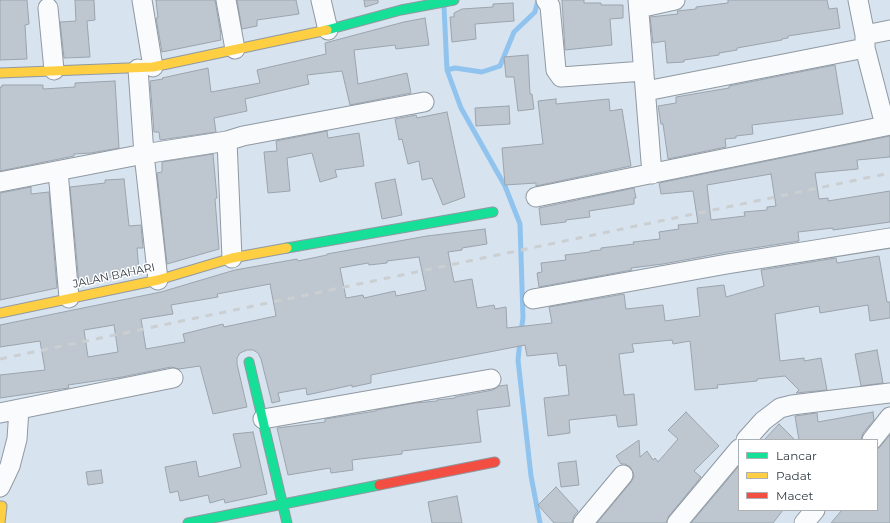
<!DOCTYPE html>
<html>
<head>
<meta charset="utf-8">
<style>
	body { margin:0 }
	#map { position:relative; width:890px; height:523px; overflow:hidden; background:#d7e3ef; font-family:Montserrat,sans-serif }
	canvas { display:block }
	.legend { position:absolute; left:738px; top:439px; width:140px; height:72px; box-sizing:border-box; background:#fff; border:1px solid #adb1b4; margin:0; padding:5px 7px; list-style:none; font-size:12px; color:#313b43 }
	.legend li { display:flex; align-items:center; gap:8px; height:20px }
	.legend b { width:20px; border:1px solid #adb1b4 }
</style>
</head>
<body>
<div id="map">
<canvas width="890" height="523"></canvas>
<ul class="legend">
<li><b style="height:5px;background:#16e098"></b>Lancar</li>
<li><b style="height:5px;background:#ffcf43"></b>Padat</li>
<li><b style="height:5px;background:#f24e42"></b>Macet</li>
</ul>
</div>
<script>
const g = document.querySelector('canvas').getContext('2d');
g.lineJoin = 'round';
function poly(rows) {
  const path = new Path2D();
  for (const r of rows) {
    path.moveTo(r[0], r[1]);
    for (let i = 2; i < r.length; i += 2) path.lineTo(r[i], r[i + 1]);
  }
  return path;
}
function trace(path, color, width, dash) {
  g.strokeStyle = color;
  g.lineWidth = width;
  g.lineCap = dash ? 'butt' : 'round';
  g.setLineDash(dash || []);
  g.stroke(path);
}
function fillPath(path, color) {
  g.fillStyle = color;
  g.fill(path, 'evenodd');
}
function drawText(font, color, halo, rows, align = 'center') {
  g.font = font + ' Montserrat,sans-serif';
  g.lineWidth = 3;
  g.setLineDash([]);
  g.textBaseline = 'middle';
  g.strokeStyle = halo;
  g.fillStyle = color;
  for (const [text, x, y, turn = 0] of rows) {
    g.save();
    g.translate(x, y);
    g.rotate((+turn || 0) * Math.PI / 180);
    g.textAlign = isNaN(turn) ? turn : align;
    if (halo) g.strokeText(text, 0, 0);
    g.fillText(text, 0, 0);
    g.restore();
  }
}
trace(poly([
	[444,7,447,70,461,108,505,186,520,224,523,318,521,332],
	[447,70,455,68,482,72,500,66,514,32,535,12,538,0],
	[520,340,518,360,531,476,540,523]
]), '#90c4ee', 5);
const building = poly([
	[0,0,27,0,29,24,25,25,27,59,0,60,0,0],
	[75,0,94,0,95,20,87,21,90,57,64,58,60,22,76,21,75,0],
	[156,0,215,0,221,35,220,36,221,40,162,52,156,18,158,18,156,0],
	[237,0,296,0,299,14,257,20,257,26,242,29,237,0],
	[364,0,378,0,378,3,365,7,364,0],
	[562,0,584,0,584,3,601,3,601,5,623,5,623,18,610,19,612,45,565,50,562,0],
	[728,0,827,0,829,9,837,8,840,28,788,36,788,38,782,39,782,40,737,48,737,50,719,53,719,55,684,60,684,62,667,63,665,41,653,43,650,17,678,14,677,11,696,9,696,7,728,3,728,0],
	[513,3,514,21,475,24,476,39,452,42,450,17,454,17,454,13,462,9,493,7,493,4,513,3],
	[425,18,429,45,396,49,395,45,354,50,358,84,407,73,411,93,350,105,342,71,307,75,309,84,245,99,247,111,214,118,216,132,160,140,159,132,154,132,150,81,163,79,162,78,208,68,211,92,260,83,257,70,326,54,325,43,404,22,425,18],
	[528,55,530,94,532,94,534,109,518,111,514,77,506,77,504,57,528,55],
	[835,65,843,114,752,125,753,134,736,136,736,138,725,139,726,147,668,159,663,124,661,124,658,106,676,103,676,97,729,88,729,86,835,65],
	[115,81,119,148,91,153,74,154,74,156,0,171,0,87,2,87,2,85,43,85,43,89,75,87,75,83,115,81],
	[556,99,556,104,609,99,610,111,622,109,631,166,536,186,536,183,505,185,502,148,543,144,538,101,556,99],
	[509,106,510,124,476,126,475,108,509,106],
	[447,112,465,197,443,205,432,178,422,180,419,161,408,164,402,139,399,140,395,119,416,115,417,118,447,112],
	[327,131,328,138,359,133,364,166,335,170,337,177,320,182,312,153,287,158,290,191,268,193,264,152,277,151,276,141,327,131],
	[890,136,890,157,857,160,858,169,815,173,819,199,828,198,828,201,890,191,890,222,833,230,833,228,798,232,799,241,728,252,663,264,631,268,632,270,539,287,537,273,542,272,541,263,566,260,565,255,590,252,590,251,601,250,601,248,634,244,633,242,660,239,659,232,679,229,678,225,698,223,693,191,661,194,659,183,890,136],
	[771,174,776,206,767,207,767,210,744,212,745,216,711,220,707,185,771,174],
	[213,154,217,198,215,199,219,249,167,264,157,173,162,172,162,162,213,154],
	[124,179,129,226,141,225,143,248,137,248,139,271,79,284,70,187,105,183,105,180,124,179],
	[395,179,402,215,382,219,375,183,395,179],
	[31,187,31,194,49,192,57,288,0,300,0,193,31,187],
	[634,188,636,198,634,198,634,204,589,211,590,217,566,220,566,222,541,225,539,208,634,188],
	[485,229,487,244,462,248,462,250,448,252,454,282,472,279,477,308,494,305,495,309,506,307,507,328,552,323,549,307,624,294,626,309,663,305,665,321,700,316,697,288,724,285,726,297,764,286,761,270,836,258,837,263,879,256,887,302,890,302,890,318,870,321,868,305,820,313,819,306,775,314,780,361,804,358,804,361,821,358,827,390,796,393,799,390,785,376,757,379,757,381,717,385,718,388,695,390,690,341,673,344,672,340,632,344,634,352,619,354,624,395,634,394,637,425,618,427,616,415,569,420,570,433,548,436,544,398,569,395,566,365,559,366,557,353,527,356,525,345,371,375,371,383,352,387,352,385,307,395,306,388,278,393,280,401,272,403,261,359,258,353,253,350,247,350,240,353,237,358,237,364,247,407,213,414,200,366,179,369,171,367,122,377,68,385,69,388,61,389,0,398,0,375,45,370,40,341,0,347,0,325,161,292,235,270,297,259,298,261,327,255,327,254,427,236,485,229],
	[419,257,426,290,396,296,395,291,364,298,363,295,346,298,340,268,368,263,369,265,387,263,387,261,419,257],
	[270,284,276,316,224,327,223,324,183,334,185,342,146,349,141,319,173,314,171,305,218,297,217,294,270,284],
	[114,325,118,352,88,357,84,330,114,325],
	[877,350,883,383,861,386,855,354,877,350],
	[507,385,510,406,477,410,481,442,402,451,402,454,352,460,353,470,331,473,330,468,288,475,277,428,325,422,325,419,376,411,376,410,415,403,437,401,437,400,455,398,455,397,493,390,499,386,507,385],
	[686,412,719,446,694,471,701,477,669,516,666,523,597,523,631,482,634,477,633,472,630,467,625,464,621,464,616,456,639,440,640,457,647,451,653,460,655,458,658,462,678,439,668,430,686,412],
	[873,412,874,420,863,433,861,440,799,440,795,416,817,413,818,422,873,412],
	[779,424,795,440,764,440,779,424],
	[253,432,267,494,225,503,224,499,210,503,208,495,180,501,178,491,170,493,165,467,196,461,199,477,241,467,233,434,253,432],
	[890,435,890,523,831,523,842,510,877,510,877,450,890,435],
	[576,461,579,485,561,487,558,463,576,461],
	[739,466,739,510,783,510,773,523,691,523,739,466],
	[101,470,103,483,88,485,86,472,101,470],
	[556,487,578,511,574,516,572,523,554,523,538,505,556,487],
	[457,496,462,523,432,523,428,502,457,496]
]);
fillPath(building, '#bec7d0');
trace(building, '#9ba4ad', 1);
const street = poly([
	[142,0,153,67],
	[226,0,235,49],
	[321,0,328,30],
	[546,0,550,6,556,70,561,77,644,71],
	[638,0,652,174],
	[858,0,865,35,865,48,885,125],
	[48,8,54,70],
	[639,8,675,0],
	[865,35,890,30],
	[138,69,144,154,158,280],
	[646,91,865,48],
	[227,141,243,136,424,102],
	[58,171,69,298],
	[0,182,144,154,227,141,232,258],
	[536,197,890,125],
	[533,299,727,264,890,238],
	[0,413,173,378],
	[263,419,491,379],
	[746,440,763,421,780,408,792,405,890,393],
	[872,440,890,417],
	[0,487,10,466,17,439,19,409],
	[583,523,623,475],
	[677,523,739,449],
	[804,523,815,510]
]);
const fast = poly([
	[327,30,401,10,454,0],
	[287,248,493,212],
	[249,362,287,523],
	[188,523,379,485]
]);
const slow = poly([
	[0,73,153,67,327,30],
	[0,313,158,280,232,258,287,248],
	[0,506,2,506,0,523]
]);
const jam = poly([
	[379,485,495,462]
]);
trace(street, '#9099a2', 21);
trace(fast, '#9099a2', 11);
trace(slow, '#9099a2', 11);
trace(jam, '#9099a2', 11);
trace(street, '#f9fbfd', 19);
trace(fast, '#16e098', 9);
trace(slow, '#ffcf43', 9);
trace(jam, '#f24e42', 9);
trace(poly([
	[0,359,890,173]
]), '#cbcfd1', 3, [7, 7]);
drawText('11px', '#313b43', '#fff', [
	["JALAN BAHARI",114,276,-12]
]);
</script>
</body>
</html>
